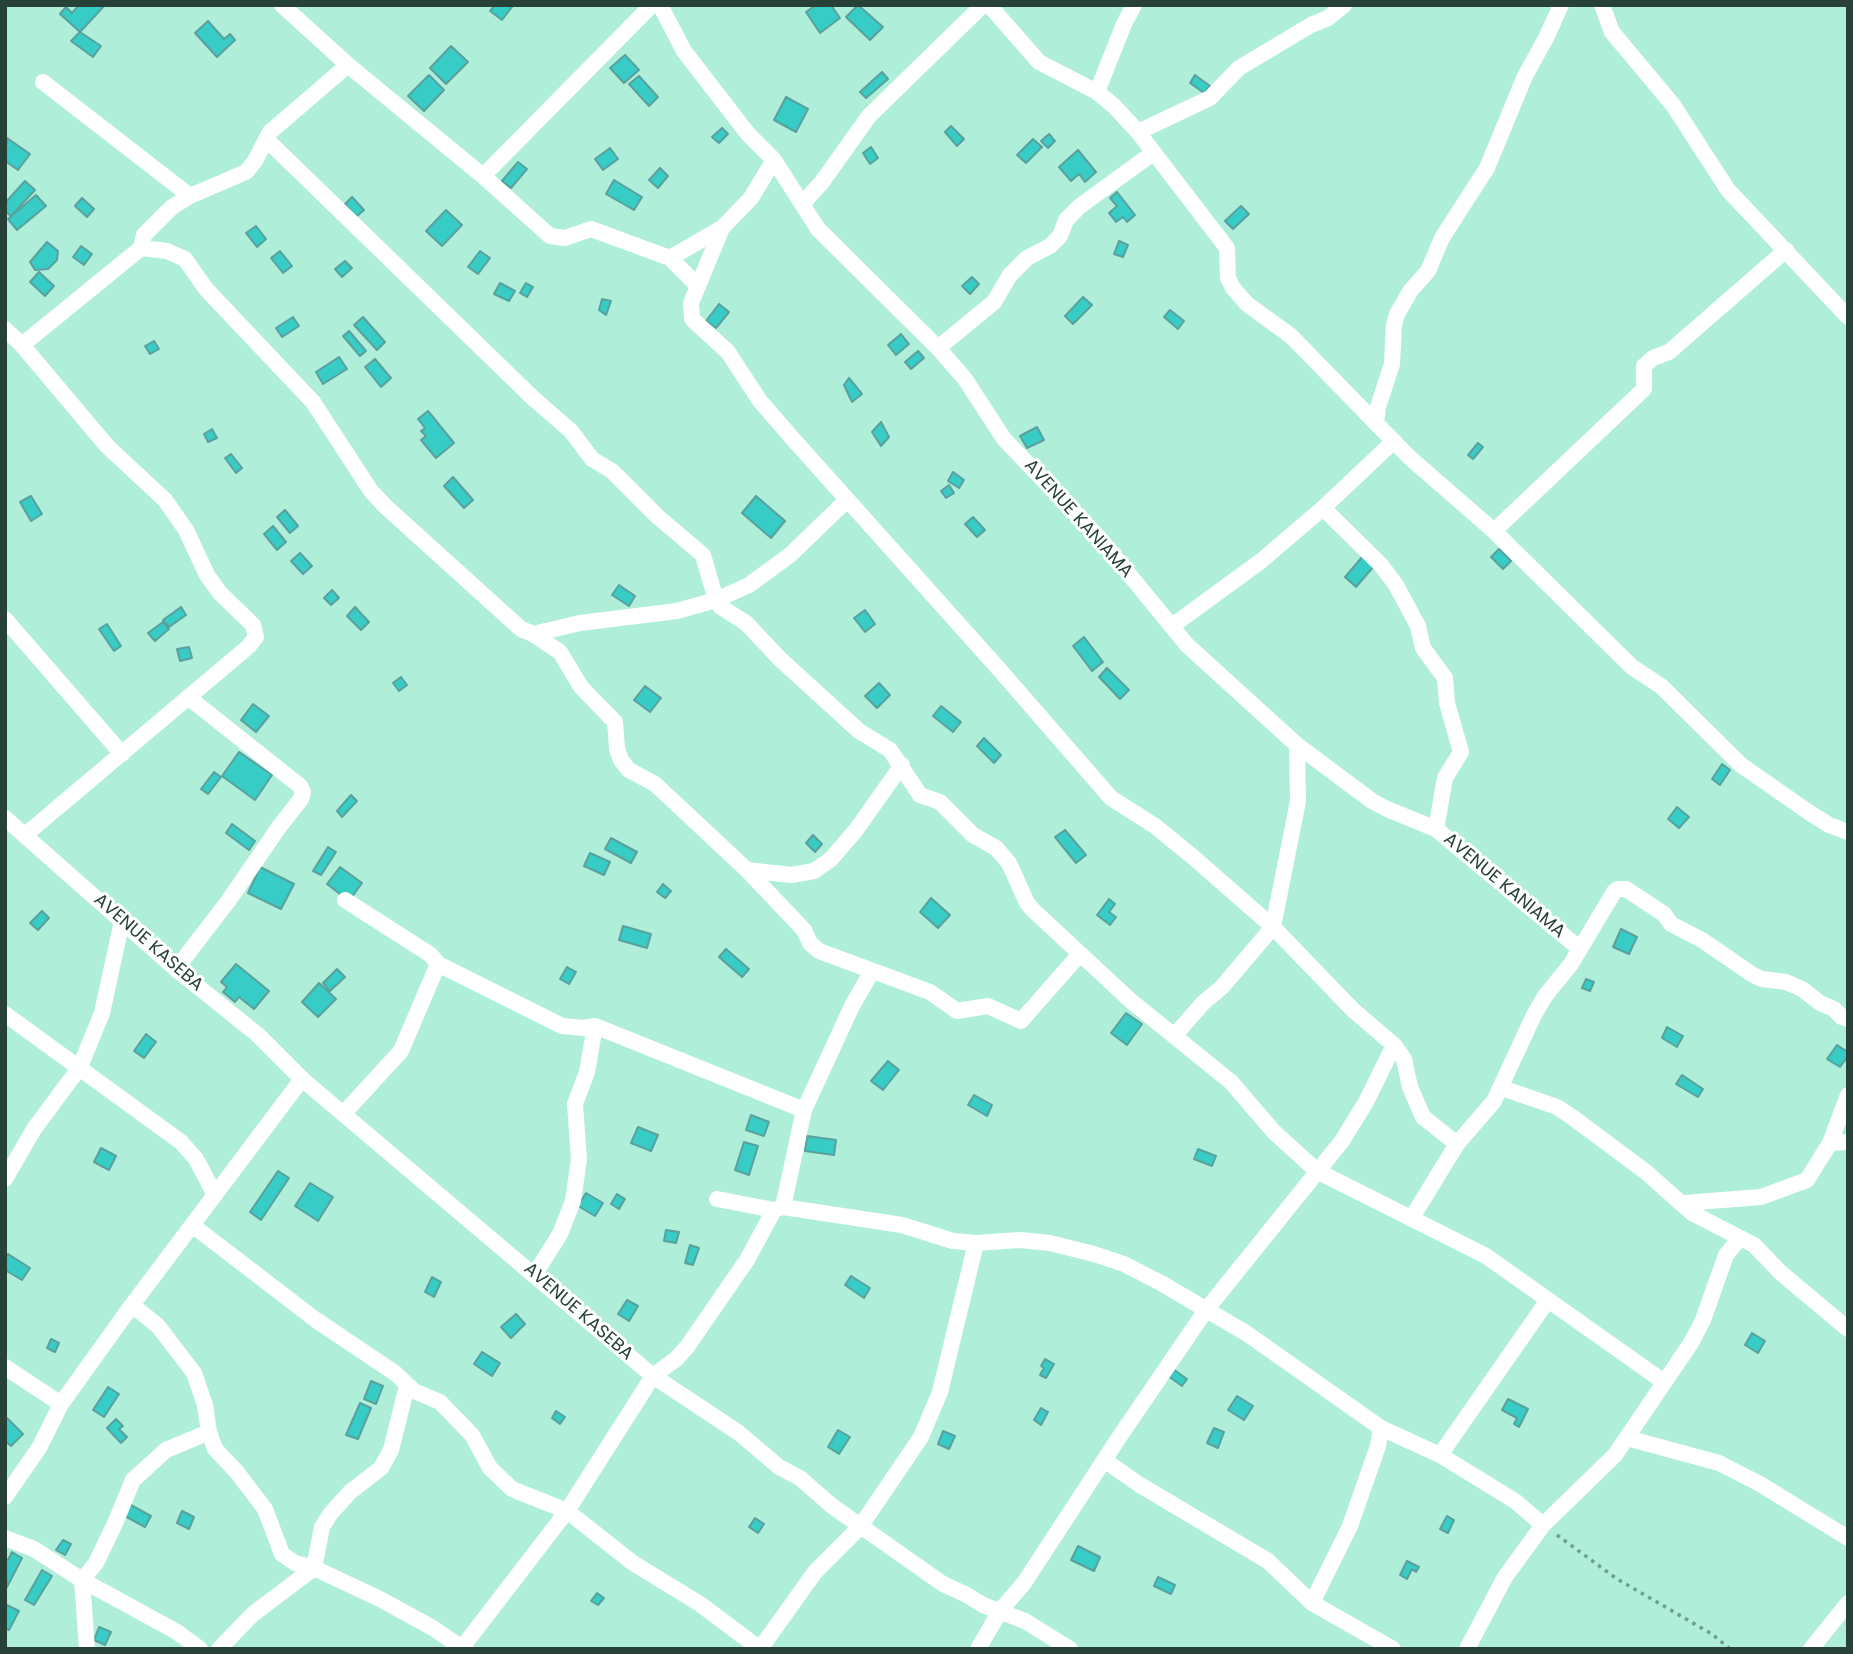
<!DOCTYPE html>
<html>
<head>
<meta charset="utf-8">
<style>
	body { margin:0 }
	#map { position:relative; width:1853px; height:1654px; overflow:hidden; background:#afeed9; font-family:Poppins,sans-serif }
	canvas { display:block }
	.frame { position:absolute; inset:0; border:7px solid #274138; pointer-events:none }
</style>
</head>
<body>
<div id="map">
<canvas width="1853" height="1654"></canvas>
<div class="frame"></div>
</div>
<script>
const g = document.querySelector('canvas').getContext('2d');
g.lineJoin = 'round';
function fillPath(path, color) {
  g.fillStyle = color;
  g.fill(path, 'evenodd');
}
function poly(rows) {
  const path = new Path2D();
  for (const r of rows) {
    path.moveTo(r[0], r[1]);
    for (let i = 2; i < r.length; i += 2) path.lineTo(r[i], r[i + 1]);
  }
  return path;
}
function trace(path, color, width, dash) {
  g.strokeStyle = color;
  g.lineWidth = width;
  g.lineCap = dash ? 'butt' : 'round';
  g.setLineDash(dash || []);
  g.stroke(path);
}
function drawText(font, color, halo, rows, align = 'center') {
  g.font = font + ' Poppins,sans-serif';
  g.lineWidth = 6;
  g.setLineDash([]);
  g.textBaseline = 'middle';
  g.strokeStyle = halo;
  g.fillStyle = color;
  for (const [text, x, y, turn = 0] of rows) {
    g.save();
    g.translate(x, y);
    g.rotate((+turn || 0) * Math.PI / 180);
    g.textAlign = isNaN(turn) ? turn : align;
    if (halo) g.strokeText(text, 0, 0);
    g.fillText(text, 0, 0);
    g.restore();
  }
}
const building = poly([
	[79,5,105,5,80,32,60,14,66,7,72,13,79,5],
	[495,5,509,5,512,7,502,20,490,11,495,5],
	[816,5,831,5,840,18,820,33,806,12,816,5],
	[858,5,883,27,870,40,846,17,858,5],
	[208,21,224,39,230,34,235,40,217,57,195,33,208,21],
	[80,32,101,46,93,57,71,41,80,32],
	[451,46,468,62,446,84,430,68,451,46],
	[625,55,639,70,624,83,610,68,625,55],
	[882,72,888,79,866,98,860,92,882,72],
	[429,75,444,90,424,111,408,96,429,75],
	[1195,75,1210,86,1204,93,1190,83,1195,75],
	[639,76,658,97,649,106,629,84,639,76],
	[786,97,808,109,796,132,774,120,786,97],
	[951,126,964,139,957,146,945,132,951,126],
	[722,128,728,134,719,143,712,137,722,128],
	[1049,134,1055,141,1048,148,1041,141,1049,134],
	[7,138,30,154,18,170,5,161,7,138],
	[1033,139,1042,147,1026,163,1017,155,1033,139],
	[871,147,878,158,870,164,863,153,871,147],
	[610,148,618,159,603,170,595,159,610,148],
	[1078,150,1096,172,1085,182,1079,174,1071,181,1059,167,1078,150],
	[518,162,527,169,511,188,502,181,518,162],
	[660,168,668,176,658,188,649,180,660,168],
	[614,180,642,197,634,210,606,194,614,180],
	[25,181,35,190,11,216,5,211,5,203,25,181],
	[1117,192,1135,215,1127,222,1123,217,1116,222,1109,213,1117,206,1110,198,1117,192],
	[36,195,46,206,17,230,8,219,36,195],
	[352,197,364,210,356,217,345,204,352,197],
	[82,198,94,209,87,217,75,206,82,198],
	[1241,206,1249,214,1233,229,1225,221,1241,206],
	[446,210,462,225,442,246,426,231,446,210],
	[256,226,266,239,257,247,246,233,256,226],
	[1119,241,1128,245,1123,257,1114,254,1119,241],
	[47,242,58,251,57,260,48,269,35,270,30,262,47,242],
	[81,246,92,254,84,265,73,257,81,246],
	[280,251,292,266,283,273,271,258,280,251],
	[480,251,490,258,478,274,468,267,480,251],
	[345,261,352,268,342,277,335,269,345,261],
	[39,272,54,286,45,296,30,282,39,272],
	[972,277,979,284,970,294,962,286,972,277],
	[500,283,515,291,509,301,494,294,500,283],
	[526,283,533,287,527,297,520,293,526,283],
	[1083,297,1092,305,1073,324,1065,316,1083,297],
	[602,299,611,301,606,315,599,310,602,299],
	[719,304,729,312,716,328,706,321,719,304],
	[1170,310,1184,321,1178,329,1164,317,1170,310],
	[293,317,299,326,282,337,276,328,293,317],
	[363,317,385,342,377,350,354,325,363,317],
	[349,331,366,351,360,356,343,336,349,331],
	[901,334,909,344,896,355,888,345,901,334],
	[154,341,159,349,150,354,145,346,154,341],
	[918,351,924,358,911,369,905,362,918,351],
	[339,357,347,369,323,384,316,372,339,357],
	[375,359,391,378,381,387,365,367,375,359],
	[849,378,862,394,852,402,844,385,849,378],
	[428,411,454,443,436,458,421,440,426,436,421,431,425,428,418,419,428,411],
	[881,422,889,437,881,446,872,432,881,422],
	[1037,427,1044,440,1027,448,1020,436,1037,427],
	[212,429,217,438,208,442,204,434,212,429],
	[1478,443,1483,447,1473,459,1468,455,1478,443],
	[231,454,242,468,236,473,225,458,231,454],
	[953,472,964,480,959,488,948,481,953,472],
	[453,477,473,500,464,508,444,486,453,477],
	[949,485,954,493,946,498,941,491,949,485],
	[31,496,42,514,31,521,20,502,31,496],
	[756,496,785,521,771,538,742,513,756,496],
	[285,510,298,526,290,533,277,517,285,510],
	[973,517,985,530,977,537,965,524,973,517],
	[273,526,286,542,277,550,264,534,273,526],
	[1499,549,1511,561,1503,569,1491,557,1499,549],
	[300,553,312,566,303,574,291,561,300,553],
	[1363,556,1374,566,1356,587,1345,577,1363,556],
	[619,585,635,596,629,606,612,595,619,585],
	[332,590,339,598,331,605,324,598,332,590],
	[181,607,186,615,169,627,163,620,181,607],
	[355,607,369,622,361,630,347,616,355,607],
	[865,610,875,624,865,632,854,618,865,610],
	[163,622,169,629,155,641,148,633,163,622],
	[107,624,121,646,114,651,99,629,107,624],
	[1084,637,1103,662,1092,671,1073,646,1084,637],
	[189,647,192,658,180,661,177,649,189,647],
	[1107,668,1129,690,1120,699,1099,677,1107,668],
	[401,677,407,685,399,691,393,683,401,677],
	[879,683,890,695,877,708,865,696,879,683],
	[645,686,661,698,650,712,634,700,645,686],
	[253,704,269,716,256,732,241,720,253,704],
	[941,706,961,722,953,732,933,716,941,706],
	[984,738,1001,755,994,763,977,746,984,738],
	[239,752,272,775,255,800,222,776,239,752],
	[1722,764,1730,770,1720,785,1712,779,1722,764],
	[214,772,221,777,208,794,201,789,214,772],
	[351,795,357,801,342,817,337,811,351,795],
	[1677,807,1689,817,1679,828,1668,819,1677,807],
	[232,824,255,841,249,850,226,833,232,824],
	[1065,830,1086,855,1076,863,1055,837,1065,830],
	[813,835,822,844,815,852,806,843,813,835],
	[611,838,637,852,631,863,605,849,611,838],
	[328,847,336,852,321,875,313,871,328,847],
	[590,853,610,862,604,875,584,866,590,853],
	[260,867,294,884,281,909,248,893,260,867],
	[340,867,362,883,349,901,327,884,340,867],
	[663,884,671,891,665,898,657,892,663,884],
	[931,898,950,915,938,928,920,912,931,898],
	[1109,899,1115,904,1109,912,1116,917,1110,925,1097,915,1109,899],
	[42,911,49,918,38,930,30,923,42,911],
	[623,926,651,934,647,948,619,940,623,926],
	[1621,929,1637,937,1629,954,1613,947,1621,929],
	[726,949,749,969,742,977,719,957,726,949],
	[236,964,269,991,254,1009,239,997,235,1002,223,992,227,987,221,982,236,964],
	[567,967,576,972,569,984,560,979,567,967],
	[337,969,345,977,330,991,323,983,337,969],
	[1586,979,1594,982,1590,991,1582,988,1586,979],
	[319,983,336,999,318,1017,302,1002,319,983],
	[1126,1013,1142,1024,1127,1045,1111,1033,1126,1013],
	[1667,1027,1683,1036,1677,1047,1662,1038,1667,1027],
	[146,1034,156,1042,144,1058,134,1051,146,1034],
	[1837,1045,1848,1052,1848,1056,1840,1067,1827,1059,1837,1045],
	[888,1061,899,1070,883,1090,871,1081,888,1061],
	[1682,1075,1703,1089,1698,1097,1676,1084,1682,1075],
	[974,1095,992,1105,987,1116,968,1105,974,1095],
	[751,1115,769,1122,764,1136,746,1130,751,1115],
	[638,1127,658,1135,651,1151,631,1143,638,1127],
	[807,1136,836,1140,834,1155,805,1151,807,1136],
	[744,1142,758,1146,749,1175,735,1170,744,1142],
	[101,1148,116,1156,109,1170,94,1162,101,1148],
	[1198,1149,1216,1156,1212,1166,1194,1159,1198,1149],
	[278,1171,289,1178,261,1220,250,1212,278,1171],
	[310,1183,333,1197,318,1221,295,1206,310,1183],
	[586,1193,603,1203,595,1216,578,1206,586,1193],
	[617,1194,625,1199,619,1209,611,1204,617,1194],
	[666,1230,679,1232,676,1243,664,1241,666,1230],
	[690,1245,699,1248,693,1265,685,1263,690,1245],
	[8,1254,30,1268,22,1280,5,1270,5,1258,8,1254],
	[851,1276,870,1288,864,1298,845,1285,851,1276],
	[432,1277,441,1282,434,1297,425,1292,432,1277],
	[627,1300,638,1306,629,1321,618,1314,627,1300],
	[516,1314,525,1324,511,1338,501,1327,516,1314],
	[1752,1333,1765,1341,1758,1353,1745,1345,1752,1333],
	[51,1339,59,1343,55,1352,47,1348,51,1339],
	[482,1352,500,1363,492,1376,474,1364,482,1352],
	[1045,1359,1054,1364,1046,1378,1040,1375,1044,1368,1041,1366,1045,1359],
	[1173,1369,1187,1379,1182,1386,1168,1376,1173,1369],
	[371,1381,383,1386,376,1404,364,1399,371,1381],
	[108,1387,119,1394,104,1417,93,1410,108,1387],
	[1237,1396,1253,1406,1244,1420,1228,1410,1237,1396],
	[1508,1399,1528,1409,1519,1427,1514,1424,1517,1418,1502,1410,1508,1399],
	[360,1403,371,1408,358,1439,346,1435,360,1403],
	[1041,1408,1048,1412,1041,1425,1034,1420,1041,1408],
	[556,1411,565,1417,560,1424,552,1418,556,1411],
	[7,1418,23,1434,11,1446,5,1441,5,1420,7,1418],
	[116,1419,123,1426,119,1429,127,1437,121,1443,107,1428,116,1419],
	[1214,1428,1224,1432,1218,1448,1207,1443,1214,1428],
	[838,1430,850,1437,839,1454,828,1447,838,1430],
	[943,1431,955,1436,949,1449,938,1444,943,1431],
	[129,1504,151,1516,145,1527,123,1515,129,1504],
	[182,1511,194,1517,189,1529,177,1523,182,1511],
	[1447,1516,1454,1520,1448,1533,1440,1529,1447,1516],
	[755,1518,764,1524,758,1533,749,1527,755,1518],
	[63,1540,71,1544,65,1555,56,1550,63,1540],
	[1078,1546,1100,1557,1094,1571,1071,1560,1078,1546],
	[12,1552,22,1558,7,1587,5,1559,8,1560,12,1552],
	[1407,1561,1419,1567,1416,1572,1412,1569,1407,1579,1400,1575,1407,1561],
	[42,1570,52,1576,34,1605,25,1600,42,1570],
	[1158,1577,1175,1585,1171,1594,1154,1586,1158,1577],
	[597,1593,604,1598,598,1605,591,1601,597,1593],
	[5,1604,19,1611,9,1630,5,1628,5,1604],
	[99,1627,111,1632,105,1645,94,1640,99,1627]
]);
fillPath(building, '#38ccc7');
trace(building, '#5aa09c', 2);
trace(poly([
	[1557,1535,1617,1579,1712,1634,1730,1649]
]), '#719f8f', 3.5, [3.5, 5]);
trace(poly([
	[282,5,348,65,483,176,550,236,565,238,591,229,670,258,722,228],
	[660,5,684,51,748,134,774,160,818,229,938,348,965,379,1004,439,1100,539,1187,645,1297,745,1372,801,1387,809,1436,829,1580,949],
	[989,5,1039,62,1097,92,1114,106,1138,132,1227,248,1228,278,1233,288,1247,304,1291,336,1409,457,1494,531,1632,667,1661,686,1741,765,1807,811,1829,825,1848,832],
	[1602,5,1612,32,1673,105,1728,190,1848,317],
	[43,82,190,196],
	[1097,92,1124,24,1134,5],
	[1138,132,1210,98,1239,68,1311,25,1328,18,1344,5],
	[266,139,534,399,571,431,592,459,612,471,658,517,703,555,716,600,721,607,746,623,780,659,859,731,890,750,920,795,940,802,973,835,996,848,1009,863,1027,903,1033,910,1131,1001,1231,1082,1274,1132,1317,1171,1486,1256,1664,1382],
	[774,160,751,198,722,228,691,303,692,319,728,352,760,401,793,439,998,668,1111,798,1155,826,1193,857,1273,927,1353,1010,1394,1045,1404,1059,1410,1087,1423,1117,1457,1144,1494,1101,1534,1015,1545,996,1571,964,1614,892,1618,889,1626,889,1664,914,1671,924,1702,940,1753,975,1762,979,1786,982,1802,989,1820,1003,1834,1009,1842,1017,1848,1019],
	[483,176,652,5],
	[802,204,822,182,869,116,983,5],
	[141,248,144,235,172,207,190,196,246,172,255,161,270,132,348,65],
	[670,258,698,286],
	[5,329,22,345,107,446,165,500,186,530,207,575,220,593,253,625,256,637,248,647,25,835],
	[22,345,141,248,167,251,185,259,206,289,313,402,371,491,385,506,521,629,533,634,580,623,677,611,716,600,749,585,790,555,846,501],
	[938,348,994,302,1010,275,1027,258,1050,246,1060,236,1066,220,1080,206,1153,153],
	[1376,423,1378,407,1392,364,1394,325,1397,314,1411,290,1428,271,1442,238,1487,168,1525,76,1546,38,1561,5],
	[1323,508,1381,565,1396,585,1418,626,1423,648,1445,678,1447,703,1461,752,1445,778,1436,829],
	[1494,531,1644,389,1644,366,1653,358,1669,352,1786,250],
	[5,619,122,754],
	[1172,626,1261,561,1323,508,1394,441],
	[533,634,560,652,581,687,615,722,617,749,621,760,629,770,655,784,747,870,804,930,810,943,819,951,930,992,957,1011,988,1006,1021,1021,1080,954],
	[5,818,176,969,258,1035,302,1079,653,1376,739,1433,779,1467,800,1478,832,1506,943,1584,967,1595,983,1605,1025,1621,1070,1649],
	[747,870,791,875,814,871,831,859,856,830,902,765],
	[345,900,431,955,438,964,562,1026,583,1028,595,1026,804,1110],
	[176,969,229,900,279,827,301,799,303,792,300,786,188,697],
	[5,1014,181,1142,196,1159,215,1195],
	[1174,1036,1203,1003,1222,987,1273,927,1298,801,1297,745],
	[1502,1088,1557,1107,1572,1117,1646,1172,1692,1213,1754,1245,1781,1273,1848,1329],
	[344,1113,401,1051,438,964],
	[1830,1143,1848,1142],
	[5,1179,34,1129,80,1067,102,1013,122,921],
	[717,1199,774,1210],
	[1684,1203,1761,1197,1807,1180,1830,1143,1848,1095],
	[783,1207,804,1110,852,1006,872,971],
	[1411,1219,1457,1144],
	[192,1225,316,1320,395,1373,414,1391,440,1402,472,1435,490,1468,512,1489,567,1511,633,1563,700,1604,760,1649],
	[535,1274,560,1234,573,1201,579,1159,575,1104,587,1072,595,1026],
	[132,1305,158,1326,194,1373,205,1405,209,1432,215,1449,236,1471,265,1509,282,1554,295,1563,314,1568,380,1599,433,1628,462,1648],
	[5,1367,61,1404],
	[1627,1438,1719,1463,1760,1484,1848,1538],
	[1440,1455,1548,1300],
	[1104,1460,1140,1485,1268,1561,1312,1603,1393,1649],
	[5,1497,39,1448,61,1404,132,1305,302,1079],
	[5,1538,34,1549,82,1580,87,1649],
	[1312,1603,1350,1526,1378,1446,1381,1428],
	[200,1649,177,1632,82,1580,96,1563,116,1521,133,1480,166,1450,209,1432],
	[219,1649,253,1614,314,1568,322,1527,331,1513,350,1492,381,1468,391,1450,407,1386],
	[461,1649,567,1511,653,1376,676,1359,687,1347,747,1260,774,1210,783,1207,902,1225,953,1241,976,1243,1020,1240,1050,1243,1094,1254,1124,1264,1161,1283,1246,1333,1381,1428,1440,1455,1515,1501,1543,1525],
	[760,1649,815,1572,860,1527,921,1437,940,1392,976,1243],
	[978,1649,1000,1611,1024,1583,1120,1436,1206,1310,1342,1141,1366,1102,1394,1045],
	[1467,1649,1505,1577,1543,1525,1615,1455,1691,1343,1703,1320,1726,1255,1740,1238],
	[1811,1649,1848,1603]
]), '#fff', 16);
drawText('18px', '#274138', '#fff', [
	["AVENUE KANIAMA",1078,519,48],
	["AVENUE KANIAMA",1504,886,40],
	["AVENUE KASEBA",148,943,41],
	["AVENUE KASEBA",578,1312,41]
]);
</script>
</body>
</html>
